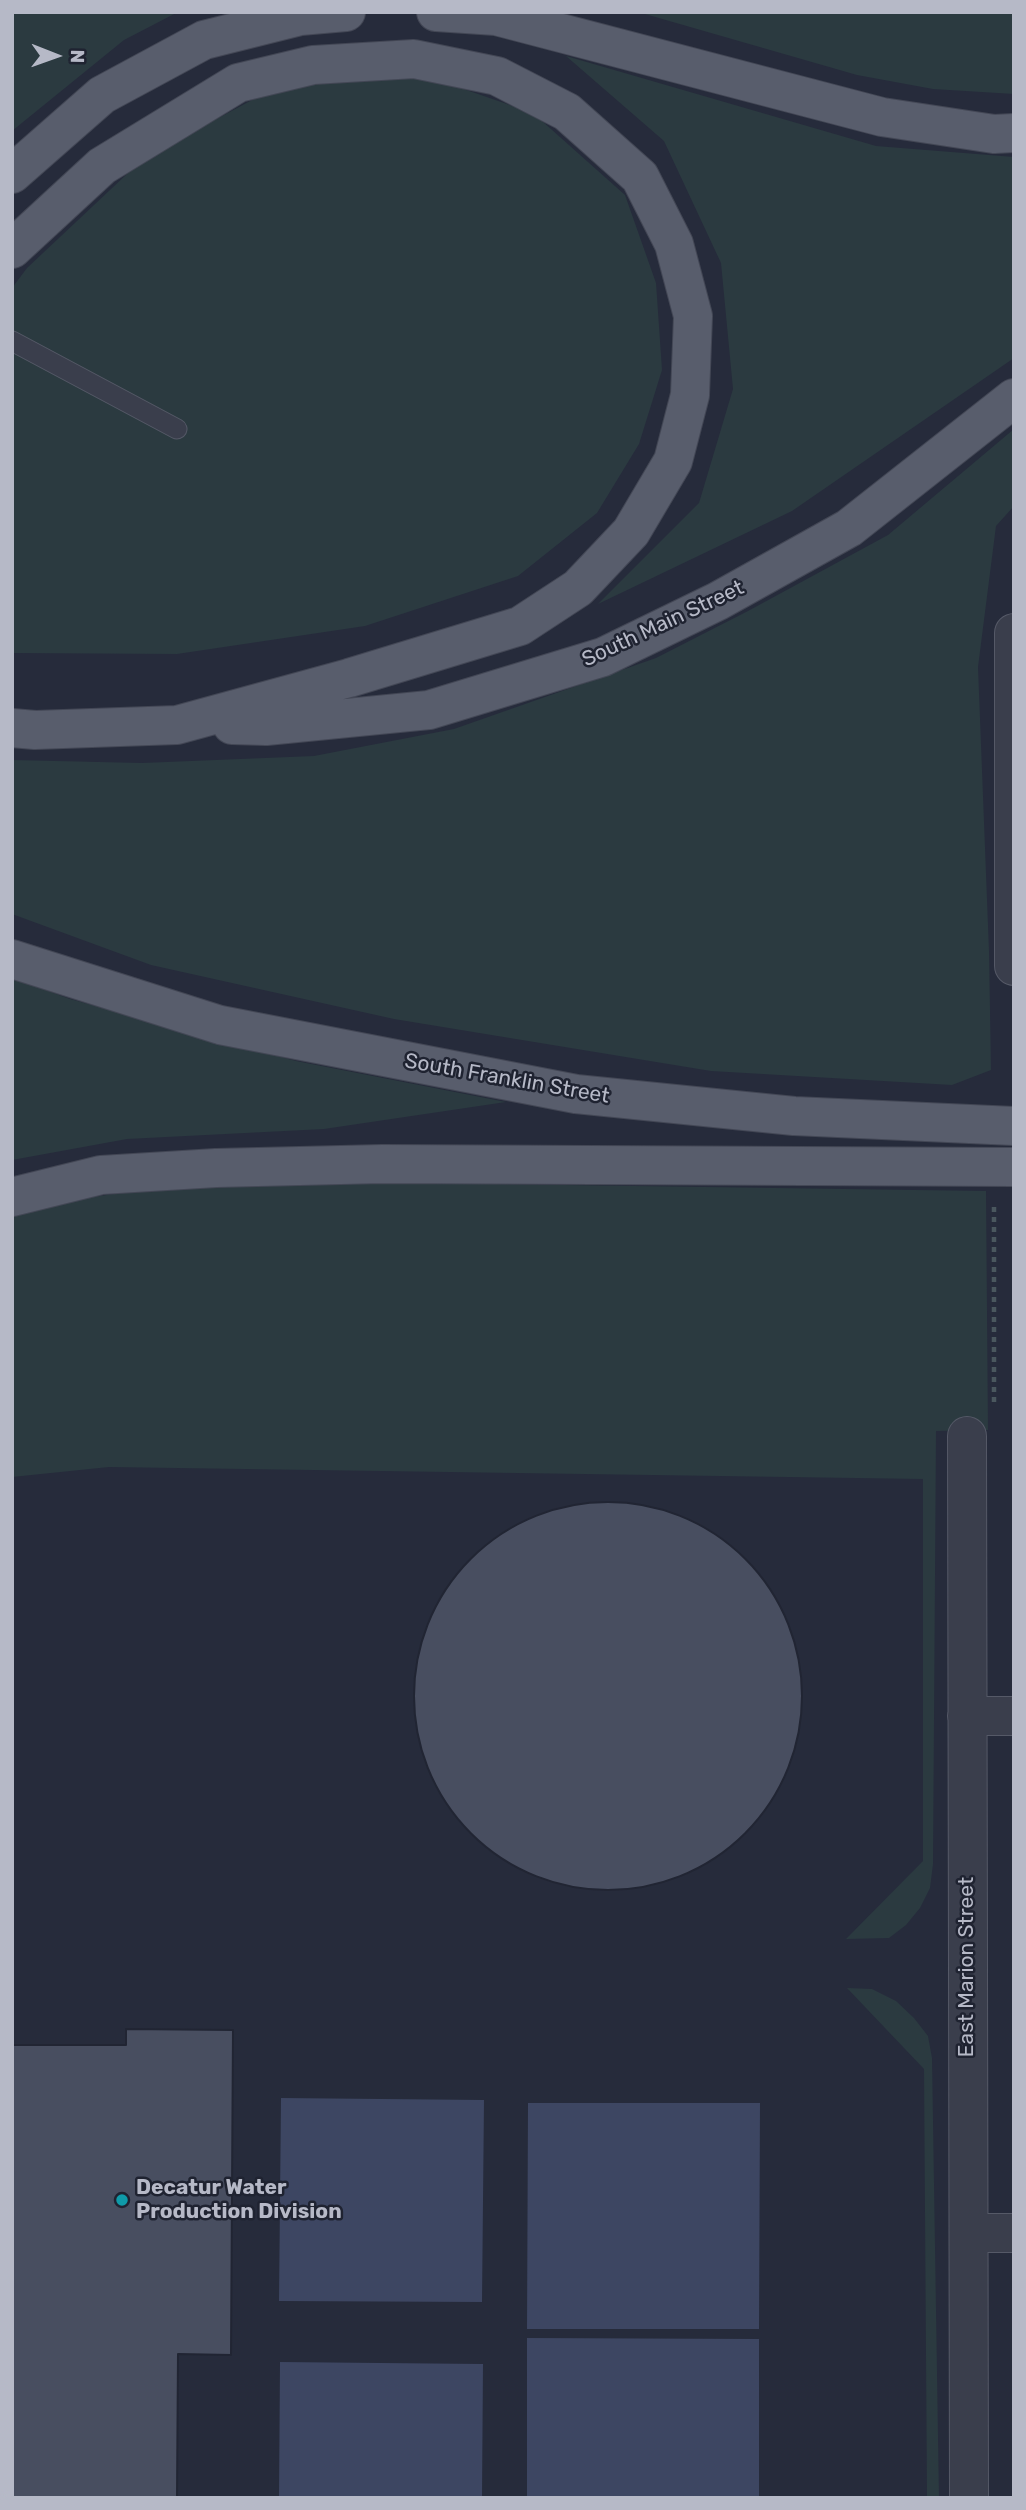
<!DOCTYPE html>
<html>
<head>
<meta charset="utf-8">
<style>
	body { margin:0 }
	#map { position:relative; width:1026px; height:2510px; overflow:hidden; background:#262b3b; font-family:Rubik,sans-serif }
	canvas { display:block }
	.frame { position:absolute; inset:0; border:14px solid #b6b9c7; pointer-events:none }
	.north { position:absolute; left:21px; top:21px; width:70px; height:70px; -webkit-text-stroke:5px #1f2331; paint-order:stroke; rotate:91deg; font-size:19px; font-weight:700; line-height:28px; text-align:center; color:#b6b9c7 }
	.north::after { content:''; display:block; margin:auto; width:24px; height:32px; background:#b6b9c7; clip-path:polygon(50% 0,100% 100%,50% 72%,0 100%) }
</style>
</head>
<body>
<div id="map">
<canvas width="1026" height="2510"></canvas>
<div class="frame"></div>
<div class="north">N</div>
</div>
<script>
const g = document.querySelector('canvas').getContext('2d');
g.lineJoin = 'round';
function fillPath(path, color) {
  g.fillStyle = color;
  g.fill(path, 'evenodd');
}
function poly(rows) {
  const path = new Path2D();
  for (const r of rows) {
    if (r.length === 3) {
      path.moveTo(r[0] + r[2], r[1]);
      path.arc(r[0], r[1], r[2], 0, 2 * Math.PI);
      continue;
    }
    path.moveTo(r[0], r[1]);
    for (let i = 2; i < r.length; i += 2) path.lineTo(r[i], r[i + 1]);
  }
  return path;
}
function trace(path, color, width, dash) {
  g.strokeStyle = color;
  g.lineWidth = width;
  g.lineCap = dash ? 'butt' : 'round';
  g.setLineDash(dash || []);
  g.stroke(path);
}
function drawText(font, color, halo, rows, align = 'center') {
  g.font = font + ' Rubik,sans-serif';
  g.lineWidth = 5;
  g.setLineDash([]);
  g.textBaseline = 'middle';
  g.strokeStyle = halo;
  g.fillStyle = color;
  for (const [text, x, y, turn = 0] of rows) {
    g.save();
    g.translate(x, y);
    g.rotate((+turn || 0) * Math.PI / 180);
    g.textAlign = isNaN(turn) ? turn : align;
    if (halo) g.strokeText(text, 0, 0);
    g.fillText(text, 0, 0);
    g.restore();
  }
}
fillPath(poly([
	[12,12,178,12,124,40,12,131],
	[638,12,1014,12,1014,94,933,89,857,75],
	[566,56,876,146,1014,157,1014,358,792,511,598,604,699,503,733,389,721,263,664,141],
	[420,74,533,113,625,195,656,283,662,370,639,444,597,513,518,576,365,626,177,654,12,653,12,288,27,268,144,158,280,85],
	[1014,429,1014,506,996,526,978,667,989,951,991,1070,952,1085,711,1071,394,1019,151,965,12,914,12,760,142,763,314,756,454,729,656,658,748,611,888,535],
	[12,978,70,999,296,1061,506,1102,324,1129,127,1139,12,1160],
	[356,1182,986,1191,988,1430,936,1431,933,1864,930,1888,920,1908,906,1925,889,1938,846,1939,923,1861,923,1479,109,1467,12,1477,12,1215,86,1198,148,1189],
	[847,1988,872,1989,896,2001,914,2018,928,2036,932,2058,939,2498,927,2498,924,2069]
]), '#2b3a40');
fillPath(poly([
	[281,2098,484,2100,482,2302,279,2301],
	[528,2103,760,2103,759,2329,527,2329],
	[527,2338,759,2339,759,2498,527,2498],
	[280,2362,483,2364,482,2498,279,2498]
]), '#3d4662');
const building = poly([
	[608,1696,194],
	[126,2029,233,2030,231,2355,178,2354,177,2498,12,2498,12,2045,126,2045,126,2029]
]);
fillPath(building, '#484e60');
trace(building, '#212533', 2);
const service = poly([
	[12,341,177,429]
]);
const minor = poly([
	[1014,633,1014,966],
	[967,1436,969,2498],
	[967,1716,1014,1716],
	[969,2233,1014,2233]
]);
const primary = poly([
	[436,12,496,16,882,117,994,134,1014,133],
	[12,174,102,95,204,40,300,16,346,12],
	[12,249,102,166,238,83,313,65,414,59,497,76,567,112,640,177,674,244,693,316,690,395,673,461,631,532,578,588,520,626,349,678,177,725,35,730,12,728],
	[232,725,266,726,429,710,603,657,718,601,849,528,1014,398],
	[12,959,220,1025,576,1094,794,1116,1014,1126],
	[12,1197,101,1175,216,1168,382,1164,1014,1167]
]);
trace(service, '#555967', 21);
trace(minor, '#555967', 40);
trace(primary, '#434755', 40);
trace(poly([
	[994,1207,994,1404]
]), '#4a575e', 4.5, [5, 5]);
trace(service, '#3a3e4c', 19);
trace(minor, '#3a3e4c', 38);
trace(primary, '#585d6c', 38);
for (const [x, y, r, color] of [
	[122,2200,7,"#0f9aa8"]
]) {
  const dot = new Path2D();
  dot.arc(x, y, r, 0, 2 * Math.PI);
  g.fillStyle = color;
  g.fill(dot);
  trace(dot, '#1f2331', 2.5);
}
drawText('21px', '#b6b9c7', '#1f2331', [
	["South Main Street",663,624,-25],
	["South Franklin Street",507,1079,10],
	["East Marion Street",967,1967,-90]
]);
drawText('bold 21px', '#b6b9c7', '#1f2331', [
	["Decatur Water",136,2188],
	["Production Division",136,2212]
], 'left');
</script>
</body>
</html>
